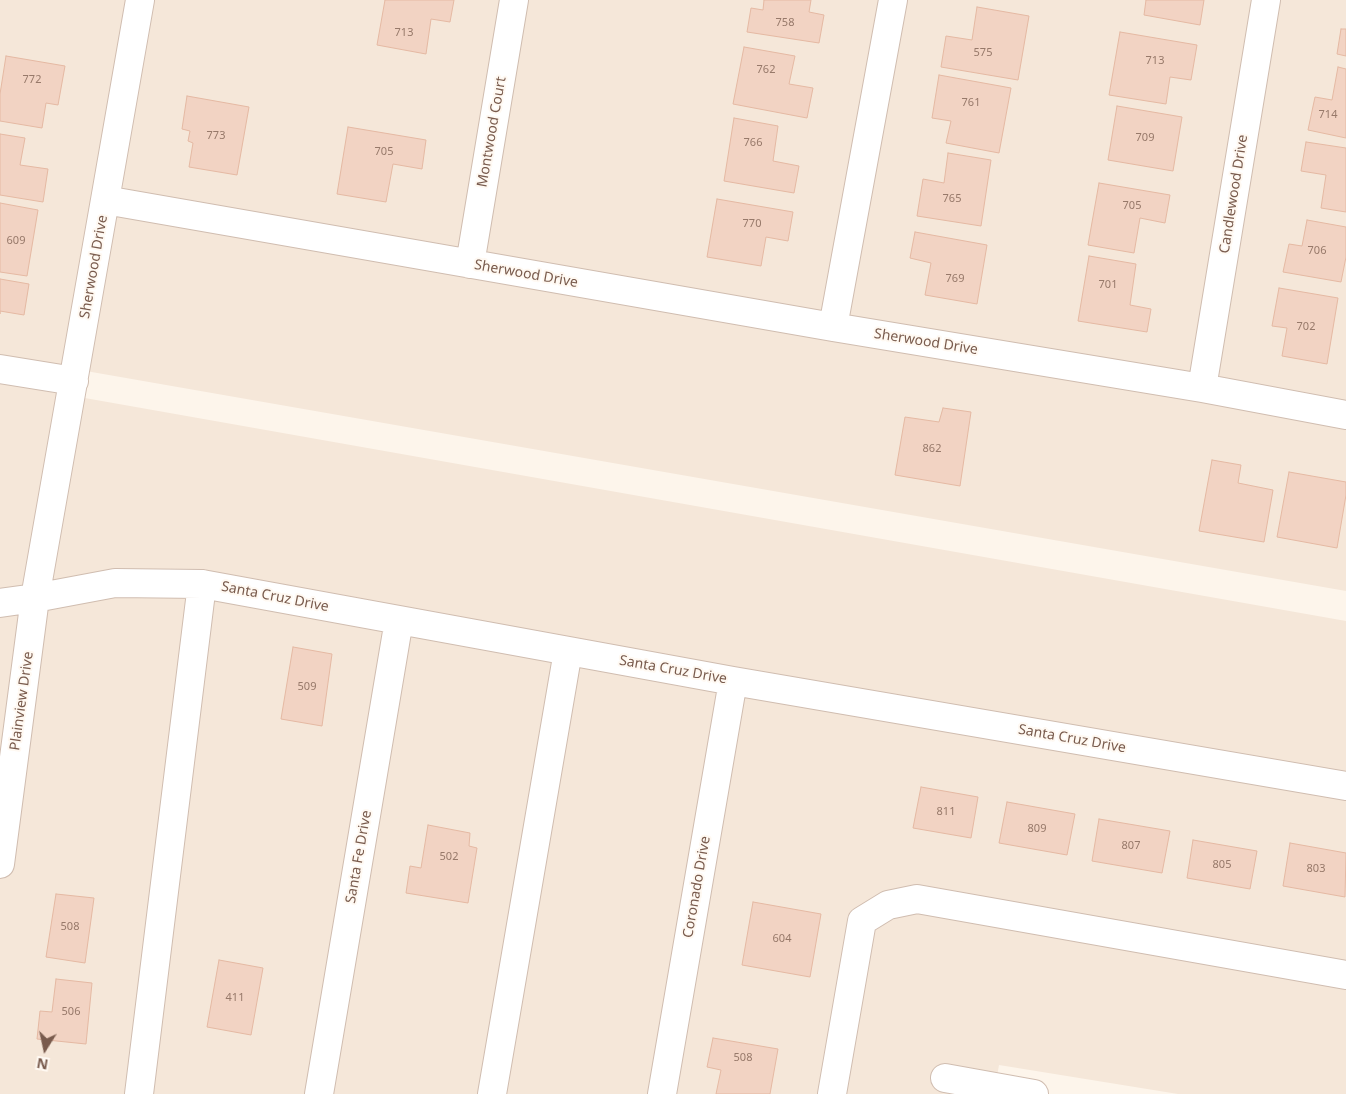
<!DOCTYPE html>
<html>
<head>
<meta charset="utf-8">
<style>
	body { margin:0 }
	#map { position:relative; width:1346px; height:1094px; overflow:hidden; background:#fdf5eb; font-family:"Noto Sans",sans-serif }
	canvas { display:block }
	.north { position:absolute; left:20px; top:1024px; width:50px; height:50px; -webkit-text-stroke:4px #fff9f2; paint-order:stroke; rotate:190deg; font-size:14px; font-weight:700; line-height:20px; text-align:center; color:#795b4d }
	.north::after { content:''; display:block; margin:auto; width:18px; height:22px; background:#795b4d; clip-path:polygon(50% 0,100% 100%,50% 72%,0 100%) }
</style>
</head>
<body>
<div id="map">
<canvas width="1346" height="1094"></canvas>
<div class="north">N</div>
</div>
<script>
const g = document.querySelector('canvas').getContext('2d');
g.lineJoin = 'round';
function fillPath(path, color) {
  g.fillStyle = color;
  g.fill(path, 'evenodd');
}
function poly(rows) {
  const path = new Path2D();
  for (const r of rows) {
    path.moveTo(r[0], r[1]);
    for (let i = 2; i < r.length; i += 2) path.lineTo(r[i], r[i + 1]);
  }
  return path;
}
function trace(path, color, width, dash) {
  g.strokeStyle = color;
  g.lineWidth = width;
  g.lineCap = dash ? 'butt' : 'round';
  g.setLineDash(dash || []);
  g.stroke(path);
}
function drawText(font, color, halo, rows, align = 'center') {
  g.font = font + ' "Noto Sans",sans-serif';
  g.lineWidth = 4;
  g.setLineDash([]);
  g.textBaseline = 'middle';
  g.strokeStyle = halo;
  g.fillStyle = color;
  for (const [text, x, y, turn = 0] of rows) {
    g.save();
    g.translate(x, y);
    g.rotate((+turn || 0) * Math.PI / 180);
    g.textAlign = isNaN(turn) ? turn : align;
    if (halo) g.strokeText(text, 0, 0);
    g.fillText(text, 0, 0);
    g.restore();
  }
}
fillPath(poly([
	[0,0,1346,0,1346,591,0,356],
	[0,383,1346,621,1346,1094,1178,1094,999,1065,994,1094,0,1094]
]), '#f5e7d9');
const building = poly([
	[385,0,454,0,450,22,431,19,426,54,377,45,385,0],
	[764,0,811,0,809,12,824,15,819,43,747,32,751,8,763,10,764,0],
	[1146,0,1204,0,1200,25,1144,15,1146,0],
	[977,7,1029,16,1018,80,941,67,946,36,972,40,977,7],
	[1341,29,1346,29,1346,56,1337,54,1341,29],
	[1120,32,1197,45,1191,80,1170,77,1166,104,1109,95,1120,32],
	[744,47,795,56,789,84,813,88,807,118,733,104,744,47],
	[6,56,65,66,58,105,46,103,42,128,0,121,0,94,6,56],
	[1338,67,1346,69,1346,138,1308,130,1315,97,1332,100,1338,67],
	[939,75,1011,88,999,153,946,143,951,121,932,118,939,75],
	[187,96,249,107,237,175,189,167,193,143,188,141,190,131,182,129,187,96],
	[1117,106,1182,117,1173,171,1108,160,1117,106],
	[734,118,778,126,773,161,799,166,794,193,724,181,734,118],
	[348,127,426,140,422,169,393,164,386,202,337,194,348,127],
	[0,134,25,138,20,165,48,169,43,202,0,195,0,134],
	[1306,142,1346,148,1346,212,1321,208,1326,175,1301,171,1306,142],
	[948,153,991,160,981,226,917,216,923,179,944,183,948,153],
	[1099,183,1170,195,1165,223,1140,218,1134,253,1088,245,1099,183],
	[717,199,793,212,788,241,766,237,761,266,707,257,717,199],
	[0,203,38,210,27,276,0,272,0,203],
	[1307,220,1346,227,1346,257,1341,282,1283,272,1289,244,1302,246,1307,220],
	[915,232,987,245,977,304,925,295,931,263,910,258,915,232],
	[1089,256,1136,264,1130,305,1151,309,1147,332,1078,321,1089,256],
	[0,279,29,284,24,315,0,311,0,314,0,279],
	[1279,288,1338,298,1327,364,1282,356,1287,328,1272,326,1279,288],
	[943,408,971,412,960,486,895,475,905,417,939,422,943,408],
	[1212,460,1241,465,1238,483,1273,490,1264,542,1199,531,1212,460],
	[1289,472,1346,482,1346,495,1337,548,1277,537,1289,472],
	[293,647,332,654,322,726,281,719,293,647],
	[921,787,978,797,971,838,913,828,921,787],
	[1007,802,1075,814,1067,855,999,843,1007,802],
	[1099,819,1170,831,1162,873,1092,861,1099,819],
	[428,825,470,833,469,846,477,848,468,903,406,893,410,866,421,868,428,825],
	[1193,840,1257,851,1250,889,1187,878,1193,840],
	[1290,843,1346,853,1345,897,1283,886,1290,843],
	[56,894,94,898,85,963,46,957,56,894],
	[753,902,821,914,810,977,742,965,753,902],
	[219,960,263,968,251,1035,207,1027,219,960],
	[56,979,92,983,86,1044,37,1039,40,1011,52,1012,56,979],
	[713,1038,778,1049,770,1094,716,1094,721,1070,707,1067,713,1038]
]);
fillPath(building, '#f2d3c3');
trace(building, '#e5b9a3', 1);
const minor = poly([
	[105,200,140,0],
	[470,264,514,0],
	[833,327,893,0],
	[0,369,74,381],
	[1202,388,1266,0],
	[0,603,35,598,115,583,202,584,733,681,1346,786],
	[0,864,35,598,105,200,833,327,1202,388,1346,415],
	[945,1078,1034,1094],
	[139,1094,202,584],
	[319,1094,399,620],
	[492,1094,568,651],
	[662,1094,733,681],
	[832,1094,862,921,888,905,917,899,1346,975]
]);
trace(minor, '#d0bdb0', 30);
trace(minor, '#fff', 28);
drawText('11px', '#97796a', null, [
	["758",785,23],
	["713",404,33],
	["575",983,53],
	["713",1155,61],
	["762",766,70],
	["772",32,80],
	["761",971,103],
	["714",1328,115],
	["773",216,136],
	["709",1145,138],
	["766",753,143],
	["705",384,152],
	["765",952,199],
	["705",1132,206],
	["770",752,224],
	["609",16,241],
	["706",1317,251],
	["769",955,279],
	["701",1108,285],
	["702",1306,327],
	["862",932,449],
	["509",307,687],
	["811",946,812],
	["809",1037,829],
	["807",1131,846],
	["502",449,857],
	["805",1222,865],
	["803",1316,869],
	["508",70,927],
	["604",782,939],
	["411",235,998],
	["506",71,1012],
	["508",743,1058]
]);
drawText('14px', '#795b4d', '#fff9f2', [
	["Montwood Court",492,132,-80],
	["Candlewood Drive",1234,194,-81],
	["Sherwood Drive",94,267,-80],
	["Sherwood Drive",526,274,10],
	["Sherwood Drive",926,342,9],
	["Santa Cruz Drive",275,597,11],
	["Santa Cruz Drive",673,670,10],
	["Plainview Drive",22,701,-82],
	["Santa Cruz Drive",1072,739,10],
	["Santa Fe Drive",359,857,-80],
	["Coronado Drive",697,887,-80]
]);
</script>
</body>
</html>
